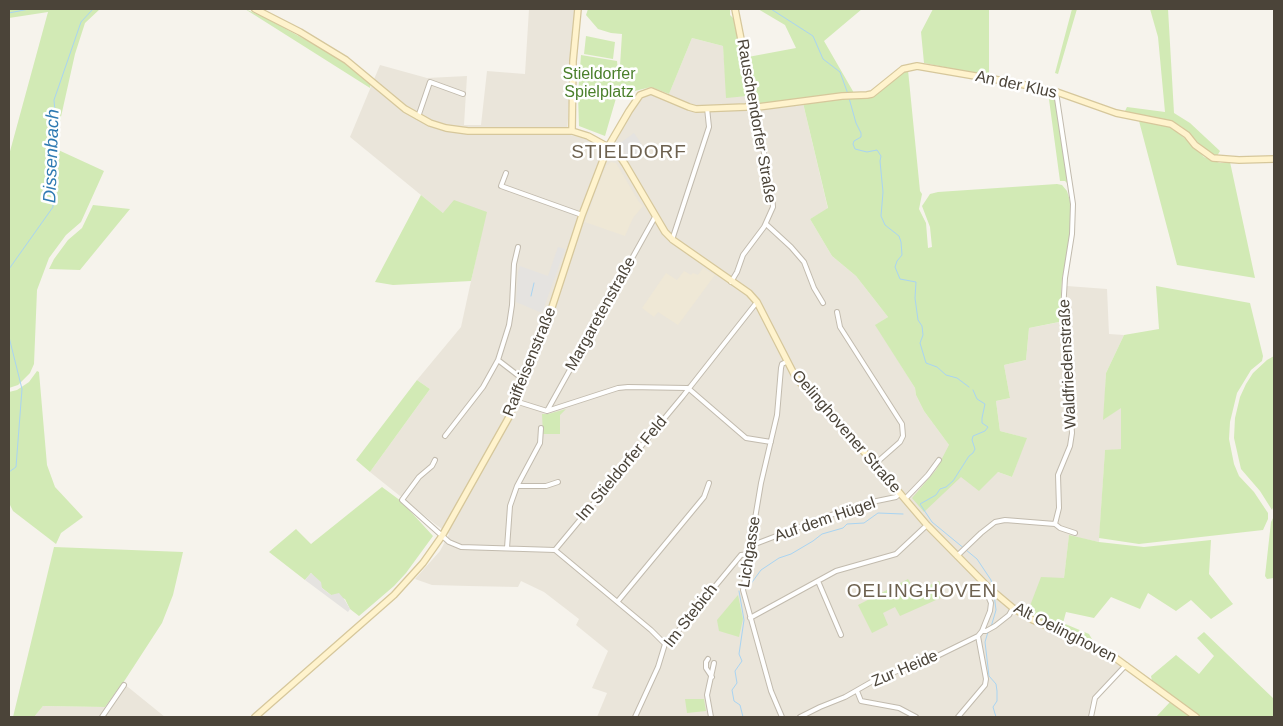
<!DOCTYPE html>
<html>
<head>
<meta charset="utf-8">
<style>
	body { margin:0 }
	#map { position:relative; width:1283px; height:726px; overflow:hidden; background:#f6f3ec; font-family:Helvetica,sans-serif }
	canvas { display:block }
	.frame { position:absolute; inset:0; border:10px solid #4b4439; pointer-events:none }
</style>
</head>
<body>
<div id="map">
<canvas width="1283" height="726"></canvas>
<div class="frame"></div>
</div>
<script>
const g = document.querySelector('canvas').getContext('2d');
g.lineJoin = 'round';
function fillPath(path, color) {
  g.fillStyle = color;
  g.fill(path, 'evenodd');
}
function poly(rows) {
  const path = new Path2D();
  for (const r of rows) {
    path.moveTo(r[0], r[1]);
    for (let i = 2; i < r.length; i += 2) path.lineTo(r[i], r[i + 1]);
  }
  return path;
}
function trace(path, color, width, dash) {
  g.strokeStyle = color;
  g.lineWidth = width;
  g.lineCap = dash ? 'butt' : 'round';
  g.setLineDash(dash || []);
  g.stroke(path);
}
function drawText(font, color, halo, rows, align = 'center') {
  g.font = font + ' Helvetica,sans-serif';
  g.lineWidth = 5;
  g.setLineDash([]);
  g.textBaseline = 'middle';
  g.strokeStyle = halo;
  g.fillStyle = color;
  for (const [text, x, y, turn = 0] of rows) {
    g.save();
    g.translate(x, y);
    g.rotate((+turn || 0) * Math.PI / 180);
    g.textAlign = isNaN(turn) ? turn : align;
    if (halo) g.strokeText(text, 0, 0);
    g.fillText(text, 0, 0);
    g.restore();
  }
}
fillPath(poly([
	[529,9,575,9,567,134,589,140,609,154,636,103,644,96,652,95,666,101,692,38,723,46,727,97,748,96,749,107,803,103,828,209,810,219,832,256,856,276,888,317,876,325,915,388,916,395,924,411,949,445,961,477,998,472,1012,477,1026,438,1000,431,996,401,1010,398,1004,365,1026,360,1029,328,1065,321,1067,286,1107,289,1109,334,1124,335,1106,373,1104,419,1121,407,1121,449,1105,451,1099,542,1069,536,1064,579,1028,611,1030,620,1091,649,1122,667,1093,698,1089,717,597,717,607,693,592,688,608,651,576,625,579,619,544,592,521,581,518,587,469,586,432,585,415,579,440,551,449,534,435,524,370,472,430,389,417,380,461,327,486,212,443,213,350,137,380,65,427,78,467,76,464,125,481,125,487,71,525,74],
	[123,683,165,717,34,717,43,706,105,707]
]), '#eae5da');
fillPath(poly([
	[611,162,616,163,639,202,643,206,633,218,625,236,585,222,602,175,607,165],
	[703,268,715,275,678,325,658,312,654,317,642,308,666,273,677,280,684,271,691,275,693,273,698,275]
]), '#efe8d6');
fillPath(poly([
	[9,9,100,9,85,23,75,54,54,148,104,171,81,222,66,235,49,258,37,290,34,364,30,373,18,385,9,388,9,155,48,12,9,18],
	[245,9,264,17,326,51,362,74,371,84,370,88],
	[588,9,730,9,730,15,734,19,748,96,726,98,723,46,692,38,669,94,651,87,619,95,619,88,605,136,579,126,578,95,581,55,617,61,619,82,622,34,611,33,598,29,586,15],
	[758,9,862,9,824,41,854,93,825,95,761,104,756,102,748,57,796,48,785,25],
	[933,9,989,9,989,76,924,63,921,32],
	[1072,9,1077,9,1058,74,1055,73],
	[1150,9,1168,9,1174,113,1190,123,1220,151,1217,156,1210,154,1182,127,1173,122,1124,113,1127,107,1165,112,1158,37],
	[586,36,615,42,613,59,584,54],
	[908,70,920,191,922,194,919,209,926,223,928,248,932,247,930,227,922,206,930,194,938,192,1057,184,1062,185,1067,191,1071,204,1072,225,1062,280,1059,322,1029,328,1026,360,1004,365,1010,398,996,401,1000,431,1027,438,1012,477,998,472,979,491,961,477,924,512,912,498,936,470,949,445,924,411,916,395,915,388,875,325,888,317,856,276,832,256,810,219,828,208,803,103,873,96,898,75],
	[1048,92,1053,94,1055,99,1069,185,1065,181,1060,181],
	[1139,121,1171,127,1193,145,1204,157,1220,163,1230,162,1255,278,1177,265],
	[421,195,443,213,454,200,487,212,471,281,393,285,375,282],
	[93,205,130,209,80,270,49,269,54,259,68,240,82,228],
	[1156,286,1250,303,1263,356,1262,361,1251,370,1237,393,1230,422,1229,439,1234,464,1239,476,1254,492,1268,513,1268,519,1263,530,1139,544,1099,538,1105,450,1121,449,1121,408,1103,420,1106,373,1124,335,1159,329],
	[1274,356,1274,505,1272,510,1260,491,1241,469,1234,438,1235,418,1240,397,1246,384,1253,373,1267,360],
	[37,371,39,372,47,465,55,487,83,517,61,533,56,544,13,511,9,503,9,392,17,390,29,382],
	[417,380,430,389,370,472,356,460],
	[566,409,560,415,560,434,543,434,542,414,548,414],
	[382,487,401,501,433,536,406,573,394,586,359,616,350,609,345,599,331,595,322,588,311,573,305,580,269,552,296,529,311,544],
	[1274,516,1274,578,1267,579,1265,576,1271,522],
	[1069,535,1099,542,1144,547,1211,540,1209,574,1233,604,1211,619,1191,600,1176,611,1148,593,1140,609,1111,597,1094,618,1066,612,1063,623,1089,634,1093,641,1040,619,1028,611,1041,577,1064,578],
	[54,547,183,552,173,595,162,623,125,680,105,707,43,706,34,717,13,717],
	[908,579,915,591,939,581,945,596,900,616,895,607,883,613,888,625,872,633,858,605],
	[738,595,743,619,739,637,719,631,717,620],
	[1204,632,1274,699,1274,717,1200,717,1152,681,1151,676,1176,655,1199,674,1214,656,1197,638],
	[685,699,704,699,706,711,687,713],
	[1170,702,1190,717,1156,717]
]), '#d2eab5');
fillPath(poly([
	[634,133,647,152,630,161,619,144],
	[558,247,565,249,542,313,516,302,518,272,520,266,548,276],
	[311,573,321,582,322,588,331,595,339,593,344,599,350,609,348,612,305,580]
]), '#e5e3e0');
trace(poly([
	[771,9,813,36,823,59,840,72,848,94],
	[9,13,29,9],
	[849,98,856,123,861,133,861,137,854,141,853,144,855,149,867,152,877,150,881,156,880,161,883,192,881,216,885,225,899,236,901,242,902,255,897,261,895,267,900,279,916,282,915,298,918,320,922,326,923,335,920,343,926,363,937,367,946,375,957,378,969,387],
	[9,269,53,207,49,153,56,124,54,100,81,22,93,9],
	[531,296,534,283],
	[9,337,22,389,16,467,9,472],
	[973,390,977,399,985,404,982,418,982,423,988,427,985,431,973,436,972,440,975,449,973,453,969,456,953,481,946,487,940,489,936,495,920,504,932,522,977,559,991,580,993,588],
	[750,585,761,570,779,558,791,554,813,541,822,534,843,528,847,524,864,523,878,513,903,514],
	[739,591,744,620,739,654,742,661,735,671,737,683,732,690,734,701,740,705,743,717],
	[991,627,996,610,994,594],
	[988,632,985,642,989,676,996,684,997,691,997,701,993,707,996,717]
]), '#a9d4f2', 1);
const street = poly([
	[418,117,430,82,463,94],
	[506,173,501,186,582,215],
	[766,224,791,247,804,262,814,288,823,303],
	[672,240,709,127,707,108],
	[731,282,737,272,743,255,764,227,773,207,772,194,756,112,751,105],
	[837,312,840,327,902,424,903,436,900,442,875,464],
	[498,360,524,380],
	[688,388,746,438,771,442],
	[515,401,547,411,618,388,628,387,687,388],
	[547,411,655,217],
	[445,436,483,387,498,360,509,325,512,305,514,264,518,247],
	[435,460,432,466,419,477,402,500,449,542,461,547,555,550,651,630,665,644],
	[517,486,540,443,541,428],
	[905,499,928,475,939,460],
	[1055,524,1060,528,1075,533],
	[750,546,839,512,867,503,896,497,900,493],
	[507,548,510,506,517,486,546,486,558,482],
	[555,550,683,396,757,302],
	[957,556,981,533,995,522,1005,520,1055,524,1059,508,1058,475,1070,446,1072,433,1063,311,1065,278,1072,234,1073,204,1056,92],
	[818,581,841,635],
	[618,601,704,497,709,483],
	[750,618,836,571,896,554,927,525],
	[982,631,986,631,995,626,1009,615,1013,608],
	[708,659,706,662,706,668,712,677],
	[857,691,861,701,899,708,916,717],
	[102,717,124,685],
	[635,717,658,667,665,644,674,636,741,555,748,554],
	[711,717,707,695,714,663],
	[782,717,771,691,743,590,761,483,777,415,781,368,782,364,786,362],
	[800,717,820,707,845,697,880,677,929,660,978,636,982,631,990,611,991,603,988,596],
	[958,717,985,685,986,679,978,636],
	[1091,717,1095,698,1126,665]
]);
const secondary = poly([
	[255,9,300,32,346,60,405,109,430,123,446,128,468,131,572,131,588,136,608,147,619,155,625,164,665,232,673,240,749,293,757,302,796,378,875,464,927,525,988,587,1013,608,1033,620,1087,643,1114,657,1196,717],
	[735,9,753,100,751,105],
	[572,131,573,61,578,9],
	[255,717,394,595,423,563,442,536,509,417,542,338,582,215,608,147,629,111,640,95,651,91,689,107,696,109,746,107,751,105,758,107,842,96,867,95,872,94,903,69,917,66,1010,82,1054,91,1116,113,1171,124,1187,135,1195,145,1213,158,1239,160,1274,159]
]);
trace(street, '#c2bbae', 6);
trace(secondary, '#d6c79b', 8);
trace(street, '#fff', 4);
trace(secondary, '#fff3cd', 5.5);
drawText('16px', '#4a7f2a', '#fff', [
	["Stieldorfer",599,75],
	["Spielplatz",599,93]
]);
drawText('16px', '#4b4439', '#fff', [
	["An der Klus",1016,85,12],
	["Rauschendorfer Straße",756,121,80],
	["Margaretenstraße",601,314,-61],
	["Raiffeisenstraße",530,362,-68],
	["Waldfriedenstraße",1068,364,-93],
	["Oelinghovener Straße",846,432,49],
	["Im Stieldorfer Feld",622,469,-50],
	["Auf dem Hügel",825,520,-19],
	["Lichgasse",750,552,-81],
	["Im Stebich",691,616,-52],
	["Alt Oelinghoven",1065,633,27],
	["Zur Heide",905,669,-23]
]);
drawText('italic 18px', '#2e7ab2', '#fff', [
	["Dissenbach",52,156,-88]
]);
g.letterSpacing = '1px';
drawText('19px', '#6e6250', '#fff', [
	["STIELDORF",629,153],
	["OELINGHOVEN",922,592]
]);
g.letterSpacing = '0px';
</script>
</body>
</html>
